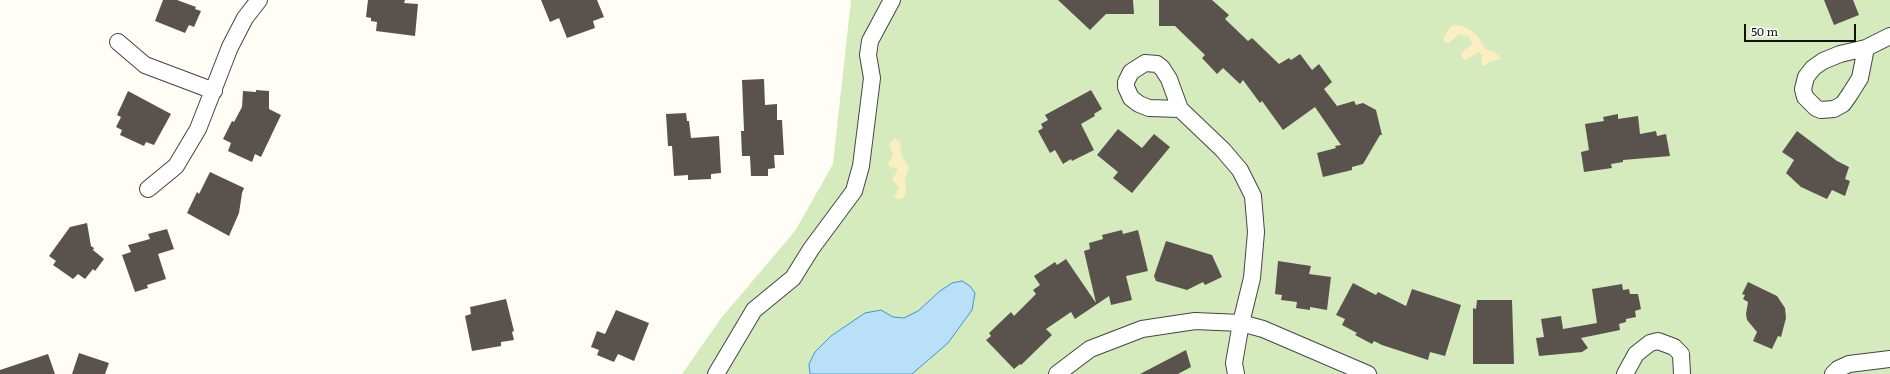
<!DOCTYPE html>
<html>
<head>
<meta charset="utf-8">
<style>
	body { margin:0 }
	#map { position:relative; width:1890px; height:374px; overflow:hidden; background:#fffdf5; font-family:Literata,serif }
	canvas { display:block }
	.scale { position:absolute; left:1744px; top:24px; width:112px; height:18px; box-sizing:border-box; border:2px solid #111; border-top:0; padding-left:5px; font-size:12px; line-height:14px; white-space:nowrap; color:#111; -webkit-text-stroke:3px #fff; paint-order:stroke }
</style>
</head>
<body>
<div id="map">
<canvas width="1890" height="374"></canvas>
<div class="scale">50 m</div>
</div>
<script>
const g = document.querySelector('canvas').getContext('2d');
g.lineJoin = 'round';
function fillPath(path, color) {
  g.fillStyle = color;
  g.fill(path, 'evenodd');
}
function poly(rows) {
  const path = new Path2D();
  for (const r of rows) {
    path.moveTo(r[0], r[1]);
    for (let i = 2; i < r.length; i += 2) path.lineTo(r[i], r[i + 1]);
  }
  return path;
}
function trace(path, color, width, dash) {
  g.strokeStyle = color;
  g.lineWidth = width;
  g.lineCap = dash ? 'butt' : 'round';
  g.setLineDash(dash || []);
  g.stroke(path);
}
fillPath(poly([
	[851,0,1890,0,1890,374,682,374,722,317,795,231,833,164]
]), '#d5ebbd');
fillPath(poly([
	[1455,25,1465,27,1477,35,1485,49,1493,51,1499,56,1500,60,1491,61,1484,66,1481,64,1482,55,1478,52,1466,60,1462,58,1461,53,1472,44,1469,37,1459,34,1449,43,1446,43,1443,39,1450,27],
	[895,138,900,142,902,157,909,167,905,180,906,192,904,197,899,200,894,197,899,188,892,179,898,170,896,168,890,167,888,163,893,155,890,146,891,142]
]), '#fbeec1');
const water = poly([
	[962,281,970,286,975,293,972,310,948,343,912,374,810,374,809,364,815,352,831,336,865,313,881,310,893,317,904,318,918,311,940,291,952,283,962,281]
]);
fillPath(water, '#b9e0f7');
trace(water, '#3f96cf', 1);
fillPath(poly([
	[163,0,177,0,196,7,195,9,201,11,194,27,189,25,185,33,155,21],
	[368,0,405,0,404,3,418,4,415,36,376,31,377,22,371,21,371,18,366,17],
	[541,0,597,0,604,17,593,21,595,28,567,38,559,18,550,22],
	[1058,0,1133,0,1134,14,1106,14,1090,30],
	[1159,0,1212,0,1229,15,1225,19,1248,41,1252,38,1279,64,1289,58,1291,60,1300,54,1312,70,1319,64,1332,82,1324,89,1337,106,1354,101,1356,105,1363,103,1376,110,1382,135,1380,135,1363,164,1352,167,1352,170,1323,177,1317,153,1336,148,1335,146,1341,145,1315,107,1283,130,1262,101,1260,103,1243,80,1240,84,1223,68,1217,74,1202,58,1205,55,1175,26,1159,26],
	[1824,0,1853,0,1859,15,1834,25],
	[764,79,765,105,777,104,777,120,782,120,784,155,774,155,775,168,768,169,768,176,751,176,750,156,742,156,741,131,744,131,742,80],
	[256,90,269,91,269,109,281,115,261,157,255,154,252,162,228,151,231,143,223,139,232,121,234,122,242,107,243,91,256,92],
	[1091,90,1102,109,1094,114,1095,116,1081,124,1094,150,1072,161,1071,159,1063,164,1055,150,1050,153,1038,131,1043,128,1041,124,1048,120,1045,115],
	[128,91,171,114,154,145,146,142,144,146,120,135,122,130,116,127,121,117,117,115],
	[686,113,687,121,689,121,691,138,719,136,721,173,711,174,711,179,688,180,688,175,674,176,672,146,668,146,666,114],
	[1618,114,1618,119,1638,116,1640,134,1656,131,1657,136,1666,134,1670,156,1623,160,1623,162,1611,164,1612,168,1584,172,1581,152,1589,150,1585,124,1604,121,1603,117],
	[1118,129,1142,148,1154,134,1170,147,1132,193,1113,178,1118,172,1097,155],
	[1797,131,1837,161,1849,167,1845,179,1850,181,1845,196,1832,190,1827,199,1801,187,1786,173,1794,160,1782,152],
	[210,172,244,188,242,193,239,213,229,236,187,213,197,192,199,194],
	[87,223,91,246,94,248,93,250,104,259,95,271,93,269,85,279,78,274,73,279,53,265,56,261,49,256,70,227],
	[167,229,174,249,158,254,166,279,147,285,148,288,135,292,122,255,131,252,128,245,150,239,148,234],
	[1122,230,1123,234,1138,230,1148,271,1126,276,1132,300,1111,305,1109,296,1075,319,1071,312,1046,329,1052,335,1021,365,1020,364,1014,369,986,340,991,336,989,333,1011,312,1014,316,1036,294,1033,290,1040,285,1034,276,1055,262,1057,265,1066,259,1096,303,1084,251,1090,249,1089,243,1103,239,1102,235],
	[1166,241,1212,255,1222,277,1205,285,1203,282,1187,290,1156,281,1154,276],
	[1278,261,1311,266,1309,274,1331,277,1327,310,1310,307,1310,310,1296,308,1297,302,1281,300,1282,295,1275,294],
	[1748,282,1777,296,1785,308,1786,318,1781,337,1778,336,1772,349,1753,341,1757,332,1747,320,1746,314,1748,302,1743,299,1745,295,1742,294],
	[1353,283,1376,295,1378,292,1406,306,1412,289,1461,305,1445,356,1430,352,1428,360,1382,345,1374,341,1372,344,1355,335,1357,333,1342,325,1345,319,1336,315],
	[1622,284,1623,290,1629,289,1630,294,1638,294,1641,309,1635,311,1636,317,1626,319,1626,322,1619,324,1620,330,1581,338,1588,348,1582,352,1539,356,1536,338,1544,337,1541,319,1561,316,1563,329,1597,323,1592,289],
	[506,299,514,331,512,332,514,340,501,342,501,346,472,351,465,316,471,314,470,307],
	[1477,300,1512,300,1514,364,1473,364,1473,308,1476,309],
	[616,310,649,323,634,361,618,354,614,362,597,355,599,350,591,347,597,331,605,334],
	[1186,350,1191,367,1178,374,1140,374],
	[79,353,109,363,105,374,72,374],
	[48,354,55,374,0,374,0,370]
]), '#5a524d');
const minor = poly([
	[118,42,145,65,214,91],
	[1866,48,1860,78,1850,94,1843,104,1834,109,1821,110,1816,108,1805,97,1803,89,1806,77,1813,68,1823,61,1840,54,1866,48,1890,36],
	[1180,109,1149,108,1139,104,1131,98,1126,87,1126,82,1131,72,1145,63,1157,64,1162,68,1169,79,1180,109,1223,150,1240,170,1253,196,1256,232,1252,278,1241,323,1234,363,1236,374],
	[148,189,176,166,198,129,230,47,245,18,259,0],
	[716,374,754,310,793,278,811,249,854,191,861,166,872,78,868,55,870,41,892,0],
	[1057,374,1090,349,1142,329,1195,321,1241,323,1263,329,1368,374],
	[1625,374,1636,354,1650,343,1658,341,1674,347,1681,354,1682,374],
	[1833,374,1838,369,1849,364,1890,359]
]);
trace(minor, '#444', 18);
trace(minor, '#fff', 16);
</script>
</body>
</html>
